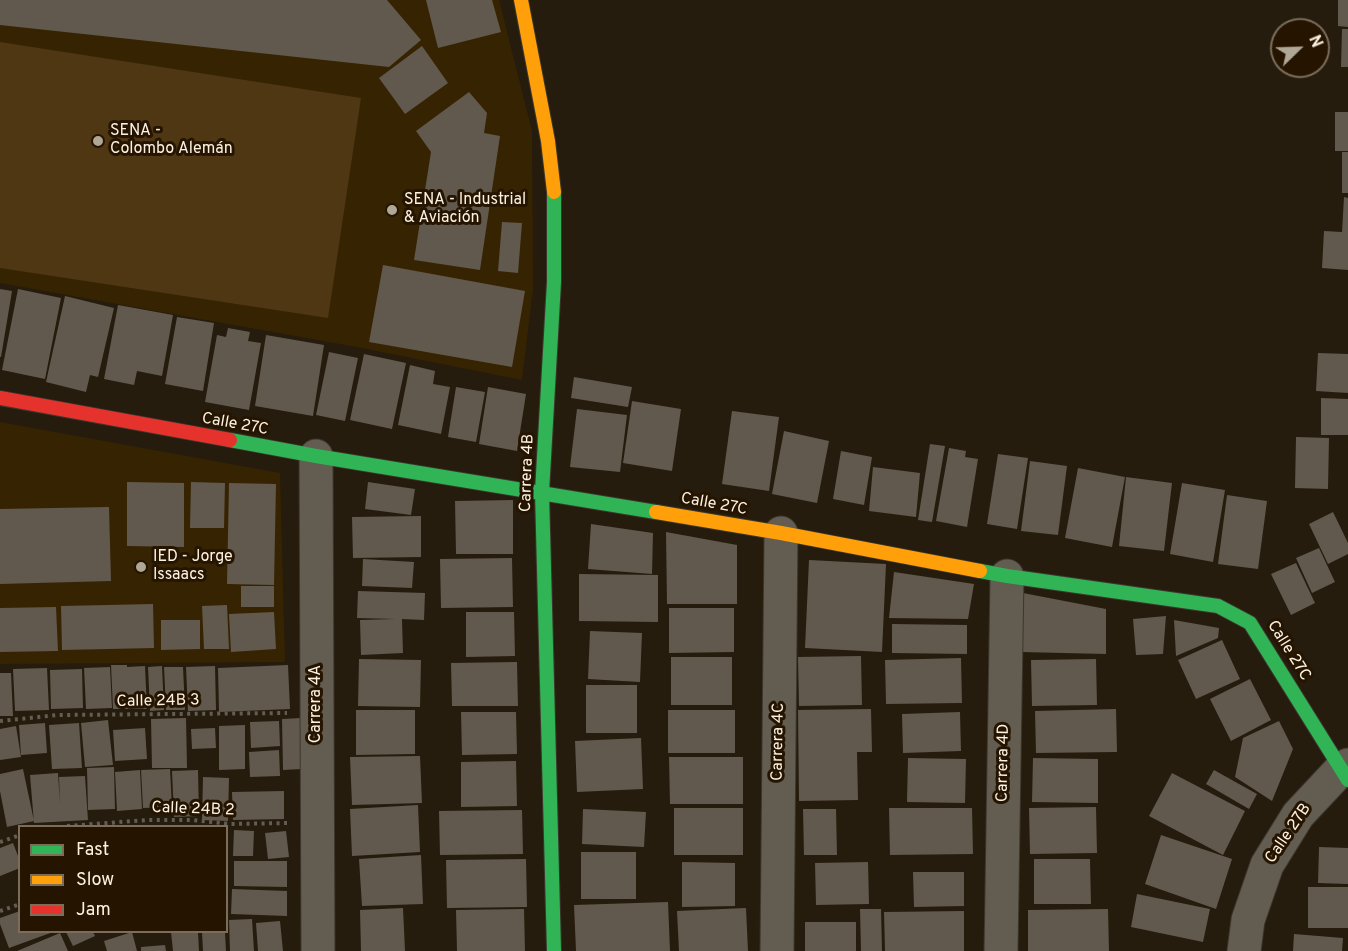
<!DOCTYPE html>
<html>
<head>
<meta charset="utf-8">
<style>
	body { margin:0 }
	#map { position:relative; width:1348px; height:951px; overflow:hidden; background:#251c0d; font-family:Overpass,sans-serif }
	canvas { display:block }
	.legend { position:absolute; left:18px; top:825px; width:210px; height:108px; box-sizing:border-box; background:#251500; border:2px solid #7b6d5a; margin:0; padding:8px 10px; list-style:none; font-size:18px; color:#fdf2e2 }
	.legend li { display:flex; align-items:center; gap:12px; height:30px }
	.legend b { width:30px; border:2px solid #7b6d5a }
	.north { position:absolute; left:1270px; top:18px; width:60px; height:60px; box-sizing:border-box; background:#251500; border:2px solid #7b6d5a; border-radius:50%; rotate:67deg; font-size:16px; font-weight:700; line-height:24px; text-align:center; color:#fdf2e2 }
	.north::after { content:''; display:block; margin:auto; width:21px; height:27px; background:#b1a797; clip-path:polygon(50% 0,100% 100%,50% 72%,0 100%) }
</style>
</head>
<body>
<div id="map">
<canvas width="1348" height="951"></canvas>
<ul class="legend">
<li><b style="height:8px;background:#30b455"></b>Fast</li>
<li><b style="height:8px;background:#ff9f0a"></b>Slow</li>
<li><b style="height:8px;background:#e5322d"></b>Jam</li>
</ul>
<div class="north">N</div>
</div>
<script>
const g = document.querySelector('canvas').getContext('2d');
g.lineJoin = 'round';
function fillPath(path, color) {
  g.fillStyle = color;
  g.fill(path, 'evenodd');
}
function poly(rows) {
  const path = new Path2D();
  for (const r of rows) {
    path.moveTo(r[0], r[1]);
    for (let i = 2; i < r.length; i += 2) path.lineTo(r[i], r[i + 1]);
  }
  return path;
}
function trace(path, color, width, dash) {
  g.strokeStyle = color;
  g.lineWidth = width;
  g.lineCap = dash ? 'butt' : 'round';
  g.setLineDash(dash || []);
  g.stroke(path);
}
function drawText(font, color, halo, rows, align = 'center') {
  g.font = font + ' Overpass,sans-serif';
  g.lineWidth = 6;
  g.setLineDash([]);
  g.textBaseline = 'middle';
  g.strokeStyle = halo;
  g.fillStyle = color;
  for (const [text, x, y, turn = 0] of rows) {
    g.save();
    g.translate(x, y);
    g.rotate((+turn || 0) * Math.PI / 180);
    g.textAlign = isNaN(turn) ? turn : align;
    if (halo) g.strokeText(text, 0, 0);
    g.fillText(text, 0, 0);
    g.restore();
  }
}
fillPath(poly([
	[0,0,499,0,532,131,533,289,522,380,362,348,0,283],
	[0,422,280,473,285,662,0,664]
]), '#362302');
fillPath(poly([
	[0,42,361,98,328,318,0,268]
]), '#4e3712');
fillPath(poly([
	[0,0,387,0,421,40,389,67,0,25],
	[426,0,492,0,501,32,438,48],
	[1338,0,1348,0,1348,27,1338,26],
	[1342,29,1348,29,1348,67,1341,67],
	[422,46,448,83,405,114,379,78],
	[469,92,487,113,484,133,500,136,480,270,414,260,431,152,416,131],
	[1335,112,1348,112,1348,151,1335,151],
	[1342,152,1348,152,1348,193,1342,193],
	[1344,197,1348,198,1348,270,1322,268,1324,231,1342,232],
	[502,222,522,223,518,273,498,271],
	[383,265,525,291,512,367,369,342],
	[0,289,12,291,1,357,0,357],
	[18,289,61,298,45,379,2,370],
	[65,296,114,308,98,377,90,375,86,392,46,382],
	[118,305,173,315,162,376,137,371,134,385,104,379],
	[177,317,214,323,203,391,165,384],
	[228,328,250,332,248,341,261,343,249,410,205,402,217,335,226,337],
	[266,335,324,345,313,416,255,406],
	[329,352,358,358,345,421,316,415],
	[1318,353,1348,354,1348,393,1316,391],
	[364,354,406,363,392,429,350,420],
	[410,365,435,371,433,384,450,387,441,434,398,425],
	[574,377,632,387,628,407,571,398],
	[456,387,485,392,476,442,448,437],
	[488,387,526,394,517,451,479,444],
	[1321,398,1348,399,1348,435,1321,435],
	[632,401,681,409,672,471,623,463],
	[577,409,627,415,620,472,570,467],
	[732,411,779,417,769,491,722,484],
	[784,431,829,441,817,503,772,494],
	[1296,437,1329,438,1328,489,1295,488],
	[930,444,945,446,932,522,918,520],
	[949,448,966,451,965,457,978,459,967,527,936,521],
	[841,451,872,457,864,505,833,499],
	[998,454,1028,458,1017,529,987,524],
	[1030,461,1067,466,1058,535,1021,531],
	[873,467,920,473,916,517,869,511],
	[1078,468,1125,477,1112,547,1065,538],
	[1126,477,1172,483,1164,551,1119,546],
	[127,482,184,483,184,547,127,546],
	[191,482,225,483,224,528,190,528],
	[368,482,415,489,411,515,365,509],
	[229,483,276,484,274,585,227,584],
	[1182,483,1225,490,1213,562,1170,554],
	[1227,495,1267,501,1258,569,1218,564],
	[513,500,513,554,456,554,455,501],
	[109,507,111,581,0,584,0,509],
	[1333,512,1348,543,1348,554,1328,564,1309,524],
	[421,516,421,557,353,558,352,517],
	[591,524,653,533,652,574,588,569],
	[666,532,737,545,737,604,667,604],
	[1319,548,1335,582,1312,593,1296,558],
	[512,558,513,607,441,608,440,559],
	[363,559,414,562,412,588,362,586],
	[809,560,886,564,882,652,805,648],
	[1296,563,1315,603,1291,615,1271,574],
	[894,572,974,584,968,619,889,618],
	[579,574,658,575,658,622,579,621],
	[241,586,274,586,274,607,241,607],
	[358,591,425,593,424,620,402,619,403,653,361,655,360,620,395,619,357,618],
	[1023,593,1106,609,1106,654,1021,652],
	[153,604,154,648,62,650,61,606],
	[227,605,229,649,204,649,202,606],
	[56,607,58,651,0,652,0,608],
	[669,608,734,608,734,652,669,653],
	[274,612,276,649,231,652,229,614],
	[466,612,514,612,515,656,466,657],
	[1166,616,1163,654,1136,655,1133,619],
	[161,620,200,620,200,649,161,650],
	[1174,620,1219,628,1218,638,1176,656],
	[892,624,967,625,967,654,892,653],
	[590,631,642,633,640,682,588,679],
	[1222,640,1240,679,1196,699,1178,660],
	[861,656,862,705,799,706,798,657],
	[671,657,732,657,732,705,671,705],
	[961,658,962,703,886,704,885,660],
	[359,659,421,660,420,707,358,706],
	[1096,659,1097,705,1032,706,1031,660],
	[517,662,518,706,452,706,451,663],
	[111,665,127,665,127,667,145,666,147,709,113,709],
	[288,665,290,709,219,712,218,668],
	[162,666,164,710,150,711,148,667],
	[215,666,216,710,188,711,186,667],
	[110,667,112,708,86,709,84,668],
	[164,667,183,667,185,710,166,710],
	[47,668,49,710,15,711,13,669],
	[82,669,83,708,51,709,50,670],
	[0,673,11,673,13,716,0,716],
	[1250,679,1271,720,1231,741,1210,699],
	[586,685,637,685,637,733,586,733],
	[871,709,872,752,857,752,858,800,799,801,798,710],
	[1116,709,1117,752,1036,753,1035,711],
	[356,710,415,710,415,754,356,755],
	[668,710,735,710,735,753,668,753],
	[461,712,516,712,517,754,462,755],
	[960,712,961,751,903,753,902,714],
	[186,718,187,768,152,768,151,719],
	[301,718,302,769,283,770,282,719],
	[108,720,113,765,85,767,81,723],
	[279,721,280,746,251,748,250,722],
	[1279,721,1293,749,1272,801,1235,777,1243,738],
	[45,723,47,753,21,755,19,725],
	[79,723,82,768,52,769,49,725],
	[245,725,245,769,219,770,219,726],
	[16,726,21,757,0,760,0,729],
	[145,728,147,759,115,761,113,730],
	[215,728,216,748,192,749,191,729],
	[641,738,643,789,577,792,575,741],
	[279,750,280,776,250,777,249,752],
	[420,756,422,803,352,805,350,757],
	[669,757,743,757,743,804,670,804],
	[908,758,966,759,965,803,907,802],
	[1033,758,1098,759,1098,803,1032,802],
	[516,761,517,806,461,807,461,762],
	[114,767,115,809,88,810,87,768],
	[23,769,34,821,7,827,0,791,0,774],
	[170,769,172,807,143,808,141,770],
	[140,770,142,809,117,811,115,772],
	[198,770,199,816,174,817,172,771],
	[1214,770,1257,794,1249,809,1206,784],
	[58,773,60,804,59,777,85,776,88,820,34,823,30,775],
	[1172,773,1245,811,1223,855,1149,816],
	[203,777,229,778,228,821,202,820],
	[284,791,284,819,233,820,232,792],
	[418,805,420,852,352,856,350,809],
	[1096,807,1097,853,1030,854,1029,808],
	[674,808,743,808,743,855,674,855],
	[889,808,972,808,973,854,890,855],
	[583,809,646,812,644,847,582,844],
	[803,809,836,809,837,855,804,855],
	[522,810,523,854,440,855,439,811],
	[234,830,254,831,253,856,233,856],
	[286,831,289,857,268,859,265,833],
	[1161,835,1232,859,1216,909,1145,884],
	[13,843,20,861,20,868,0,876,0,848],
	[1319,847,1348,848,1348,884,1318,883],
	[581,852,636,852,636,899,581,899],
	[421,855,423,904,362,906,359,859],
	[526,859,527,907,447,908,446,860],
	[1034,859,1090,859,1091,904,1034,904],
	[234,861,287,861,287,887,234,886],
	[682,862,735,863,735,906,682,907],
	[868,862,869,904,816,905,815,863],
	[913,872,964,872,964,906,914,907],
	[1308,887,1348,887,1348,928,1308,928],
	[232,889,287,891,287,916,231,914],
	[1137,894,1210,909,1203,942,1131,927],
	[668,902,670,951,576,951,574,905],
	[403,908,405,951,361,951,360,910],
	[746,908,748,951,679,951,677,911],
	[524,909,525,951,457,951,456,910],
	[860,909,881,909,882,951,861,951],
	[1108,909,1109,951,1028,951,1028,910],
	[20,911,20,932,53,932,9,948,0,924,0,918],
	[964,911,964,951,885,951,884,912],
	[252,919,254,951,230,951,229,920],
	[280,921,283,951,258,951,256,923],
	[805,922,856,922,856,951,805,951],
	[66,932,93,932,95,936,73,946],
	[132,932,137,951,107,951,104,941],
	[171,932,198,932,199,951,173,951],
	[202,932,225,932,226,951,203,951],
	[60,933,68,951,17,951],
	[1294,934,1343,938,1342,951,1293,951],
	[165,945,166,951,141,951,141,947]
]), '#61594d');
const street = poly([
	[316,456,318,951],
	[777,951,781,533],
	[1001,951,1007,576],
	[1244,951,1248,920,1267,865,1298,815,1342,768,1348,765]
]);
const fast = poly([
	[554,192,554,282,542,492,554,951],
	[230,440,316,456,656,512],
	[980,571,1007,576,1218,606,1250,623,1348,780]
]);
const slow = poly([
	[521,0,548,141,554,192],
	[656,512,781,533,980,571]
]);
const jam = poly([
	[0,398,230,440]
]);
trace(street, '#3d362d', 35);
trace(fast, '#3d362d', 16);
trace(slow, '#3d362d', 16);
trace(jam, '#3d362d', 16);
trace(poly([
	[0,721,58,715,287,713],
	[67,826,147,820,193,820,230,824,287,823],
	[0,842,20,835],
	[226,883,227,883],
	[0,911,20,904]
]), '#635d53', 4, [3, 4.5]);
trace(street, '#625c51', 33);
trace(fast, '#30b455', 14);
trace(slow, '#ff9f0a', 14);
trace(jam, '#e5322d', 14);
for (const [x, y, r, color] of [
	[98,141,6,"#b1a797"],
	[392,210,6,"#b1a797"],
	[141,567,6,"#b1a797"]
]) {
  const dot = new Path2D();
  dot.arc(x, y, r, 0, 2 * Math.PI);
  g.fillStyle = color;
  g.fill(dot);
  trace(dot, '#251500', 2);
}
drawText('16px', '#fdf2e2', '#251500', [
	["SENA -",110,132],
	["Colombo Alemán",110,150],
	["SENA - Industrial",404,201],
	["& Aviación",404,219],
	["IED - Jorge",153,558],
	["Issaacs",153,576]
], 'left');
drawText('16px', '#fdf2e2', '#251500', [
	["Calle 27C",235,425,10],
	["Carrera 4B",528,473,-88],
	["Calle 27C",714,505,10],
	["Calle 27C",1288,651,58],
	["Calle 24B 3",158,702,-1],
	["Carrera 4A",317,704,-90],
	["Carrera 4C",779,742,-89],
	["Carrera 4D",1004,763,-89],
	["Calle 24B 2",193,810,2],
	["Calle 27B",1289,834,-56]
]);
</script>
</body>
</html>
